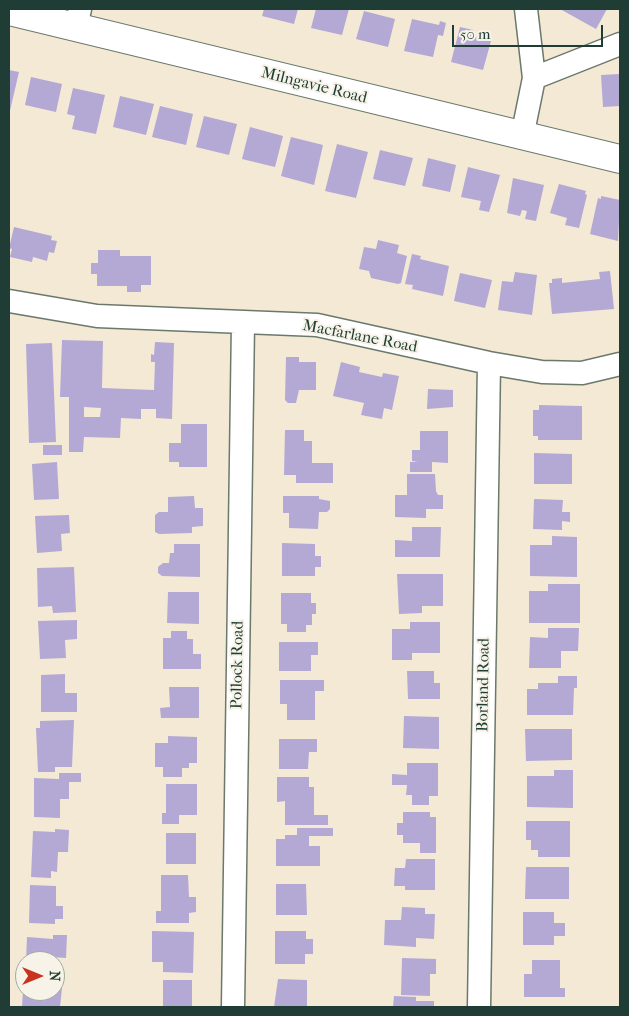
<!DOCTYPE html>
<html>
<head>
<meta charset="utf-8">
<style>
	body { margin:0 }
	#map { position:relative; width:629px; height:1016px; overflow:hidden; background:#f4e9d5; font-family:"IM FELL French Canon",serif }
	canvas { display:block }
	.frame { position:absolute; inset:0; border:10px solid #1f3d34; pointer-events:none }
	.north { position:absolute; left:15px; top:951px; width:50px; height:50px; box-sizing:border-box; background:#f7f3e8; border:1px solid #a1aaa0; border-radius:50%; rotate:90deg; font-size:14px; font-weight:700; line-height:20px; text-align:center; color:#1f3d34 }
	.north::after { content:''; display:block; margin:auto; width:18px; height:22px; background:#c8321e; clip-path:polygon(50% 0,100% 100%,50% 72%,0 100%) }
	.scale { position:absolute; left:452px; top:25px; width:151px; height:22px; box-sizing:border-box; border:2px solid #1f3d34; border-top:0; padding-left:6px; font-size:15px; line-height:18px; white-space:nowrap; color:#1f3d34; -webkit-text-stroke:4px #f7f3e8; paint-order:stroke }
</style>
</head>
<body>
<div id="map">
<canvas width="629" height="1016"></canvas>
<div class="frame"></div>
<div class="north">N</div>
<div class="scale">50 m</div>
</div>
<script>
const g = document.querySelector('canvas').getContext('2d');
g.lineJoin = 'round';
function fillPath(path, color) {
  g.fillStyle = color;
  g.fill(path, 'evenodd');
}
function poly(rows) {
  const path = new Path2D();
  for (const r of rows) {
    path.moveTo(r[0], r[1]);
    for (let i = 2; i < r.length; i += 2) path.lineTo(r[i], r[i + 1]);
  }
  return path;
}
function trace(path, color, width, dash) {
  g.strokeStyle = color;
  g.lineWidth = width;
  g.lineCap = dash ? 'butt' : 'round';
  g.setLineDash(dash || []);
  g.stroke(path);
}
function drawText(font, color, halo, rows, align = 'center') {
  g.font = font + ' "IM FELL French Canon",serif';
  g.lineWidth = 4;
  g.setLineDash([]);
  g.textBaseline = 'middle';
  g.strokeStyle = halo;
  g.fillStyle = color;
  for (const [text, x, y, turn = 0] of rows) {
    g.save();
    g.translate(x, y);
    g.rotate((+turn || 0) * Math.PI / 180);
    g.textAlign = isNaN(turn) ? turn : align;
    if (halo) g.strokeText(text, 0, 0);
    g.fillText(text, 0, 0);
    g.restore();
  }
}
fillPath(poly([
	[264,9,298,9,294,24,262,16],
	[316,9,349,9,342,35,311,28],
	[560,9,607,9,596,29],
	[364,11,395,19,388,47,356,39],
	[412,19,439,25,440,21,446,23,443,36,438,35,433,57,404,51],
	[460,27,473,30,471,36,491,41,483,70,451,62],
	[9,70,19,72,9,115],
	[620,74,620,106,603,107,601,75],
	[31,77,62,84,56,112,25,105],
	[73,88,105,95,96,134,72,129,75,116,67,114],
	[120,96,154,104,146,135,113,127],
	[160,106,193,114,186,145,152,137],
	[204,116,237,124,229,155,196,147],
	[250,127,283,136,275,167,242,159],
	[291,137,323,145,314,185,281,176],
	[337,144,368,152,356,198,325,191],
	[380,150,413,158,405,186,373,179],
	[428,158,456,165,450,192,422,186],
	[468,167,500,175,489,212,479,210,481,201,461,197],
	[513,178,544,185,536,221,525,219,527,211,522,210,520,216,507,213],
	[559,184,586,191,585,194,587,195,579,228,565,225,567,218,550,213],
	[601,196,620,200,618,241,590,234,598,198,601,199],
	[14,227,52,236,51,240,57,241,54,253,49,252,47,261,33,257,32,262,10,257,12,249,9,248],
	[378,240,399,245,397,253,407,256,401,283,398,284,371,278,369,271,359,269,364,247,376,249],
	[98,250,120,250,120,256,151,256,151,285,141,285,141,292,127,292,127,286,97,286,97,274,91,274,91,263,98,263],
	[412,254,421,256,420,259,449,266,443,296,412,289,413,285,405,284],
	[610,271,614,309,552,314,549,283,552,283,552,279,562,278,562,283,600,279,599,272],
	[515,272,537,275,532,315,498,310,502,281,513,282],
	[460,273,492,280,485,308,454,301],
	[62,340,103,341,102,388,154,390,155,362,151,362,151,354,154,355,155,342,174,343,172,419,156,418,156,409,141,409,141,419,121,418,120,438,84,437,83,452,69,452,69,397,60,397],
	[84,407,101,408,100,417,84,417],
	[52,343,56,442,29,443,26,344],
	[286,357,299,357,299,362,316,362,316,390,299,390,296,403,288,403,285,400],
	[341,362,360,367,359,372,382,377,383,373,399,376,392,410,384,408,382,419,361,415,364,403,333,396],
	[428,389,453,390,453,407,427,409],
	[539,405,582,406,582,440,538,440,538,436,533,436,533,410,539,410],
	[181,424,207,424,207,467,179,467,179,462,169,462,169,443,181,443],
	[285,430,304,430,304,441,312,441,312,463,333,463,333,483,296,483,296,475,284,475],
	[420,431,448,431,448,463,432,462,432,472,410,472,410,462,418,462,412,461,412,450,420,450],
	[43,445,62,445,62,455,43,455],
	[534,453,572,454,572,484,534,484],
	[57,462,59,499,34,500,32,464],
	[407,474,435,474,436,491,438,495,443,495,443,509,426,509,426,518,395,517,395,495,407,495],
	[194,496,195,508,203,508,203,526,192,527,192,533,159,534,155,532,155,515,159,512,168,512,168,497],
	[283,496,319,496,319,499,330,501,330,509,327,512,319,512,318,529,289,528,289,513,283,513],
	[534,499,563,500,562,512,570,512,570,522,562,521,562,530,533,529],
	[69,515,70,533,61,534,62,551,37,553,35,516],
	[412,527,441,527,440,557,395,557,395,540,412,541],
	[552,536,577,537,577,577,530,576,530,545,552,545],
	[282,543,315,544,315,556,321,556,321,567,315,567,315,576,282,576],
	[174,544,200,544,200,577,162,576,158,573,158,567,163,563,169,563,170,553,174,553],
	[74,567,76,612,53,613,52,606,38,607,37,568],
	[397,574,443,574,443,606,422,606,422,613,399,614],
	[548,584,580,584,580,623,529,623,529,591,548,591],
	[168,592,199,592,199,624,167,623],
	[281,593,311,593,311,603,316,603,316,614,312,614,312,625,306,625,306,632,287,632,287,624,281,624],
	[77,620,77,639,65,640,66,658,40,659,38,621],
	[410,622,440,622,440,653,412,653,412,660,392,660,392,629,410,629],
	[548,628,579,628,578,651,561,651,561,668,529,668,530,637,548,638],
	[171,631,187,631,187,639,193,639,193,654,201,654,201,669,163,669,163,638,171,638],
	[279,642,318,642,318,655,311,655,311,671,279,671],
	[407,671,434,671,434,683,440,683,440,699,408,699],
	[65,674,65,693,77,693,77,712,41,712,41,675],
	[558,676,577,676,577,688,574,688,573,715,527,715,527,689,538,689,538,683,558,683],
	[280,680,324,680,324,691,315,691,315,720,287,720,287,704,280,704],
	[169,687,199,687,199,718,161,718,160,708,170,707],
	[404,716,439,717,439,749,403,748],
	[74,720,72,767,55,767,55,772,38,772,36,728,40,728,40,721],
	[525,729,572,729,572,760,526,761],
	[168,736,197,737,197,763,189,763,189,768,182,768,182,777,163,777,163,767,155,767,155,743,168,743],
	[279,739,317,739,317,752,309,752,308,769,279,769],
	[407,763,438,763,438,796,429,796,429,805,412,805,412,795,406,795,407,785,392,785,392,774,407,775],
	[554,770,573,770,573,808,527,807,527,776,554,776],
	[59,773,81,773,81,782,69,782,69,799,60,799,60,818,34,817,34,778,59,779],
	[277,777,309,777,309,787,314,787,314,815,328,815,328,825,285,825,285,801,277,802],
	[166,784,197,784,197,815,179,815,179,824,162,824,162,813,166,813],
	[403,812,430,812,430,817,436,817,436,853,420,853,420,843,403,843,403,835,397,835,397,823,403,823],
	[526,821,570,821,570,857,538,857,538,850,531,850,531,840,526,840],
	[297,828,333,828,333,836,309,836,309,846,320,846,320,866,276,866,276,839,285,839,285,835,297,835],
	[55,829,69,830,68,852,58,852,57,872,51,871,51,878,31,877,33,831,55,832],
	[166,833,196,833,196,864,166,864],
	[406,859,435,859,435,890,405,890,405,886,394,886,395,868,405,868],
	[526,867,569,867,569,899,525,899],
	[161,875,188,875,189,897,196,897,196,912,189,913,189,923,156,923,156,911,161,911],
	[276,884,306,884,307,915,276,915],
	[30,885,56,886,56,906,63,906,63,919,55,919,55,924,29,923],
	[402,907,425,908,425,914,435,914,434,939,416,938,416,947,384,945,385,920,401,920],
	[523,912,554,912,554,923,565,923,565,936,554,936,554,945,523,945],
	[152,931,194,932,193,973,163,972,163,962,152,962],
	[275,931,306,931,306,939,313,939,313,954,305,954,305,964,275,964],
	[53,935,67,935,66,958,51,957,51,961,26,961,27,937,53,939],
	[402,958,436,959,436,974,430,974,430,996,401,995],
	[532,960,560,960,560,988,565,988,565,997,524,997,524,974,532,974],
	[278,979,307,980,307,1007,274,1007],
	[163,980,192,980,192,1007,163,1007],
	[55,987,62,988,60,1007,22,1007,23,990,55,991],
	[394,996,416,997,416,1001,434,1001,434,1007,393,1007]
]), '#b3a9d4');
const minor = poly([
	[76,27,80,9],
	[534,78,620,44],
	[522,137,534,78,526,9],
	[9,301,97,316,317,325,489,363,542,372,582,373,620,364],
	[233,1007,243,323],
	[479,1007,489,363]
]);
const major = poly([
	[9,11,620,159]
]);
trace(minor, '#6a796c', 25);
trace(major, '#6a796c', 30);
trace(minor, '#fff', 22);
trace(major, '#fff', 28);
drawText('16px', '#1f3d34', '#f7f3e8', [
	["Milngavie Road",314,86,14],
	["Macfarlane Road",360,337,11],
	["Pollock Road",238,665,-89],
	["Borland Road",484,685,-89]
]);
</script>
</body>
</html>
